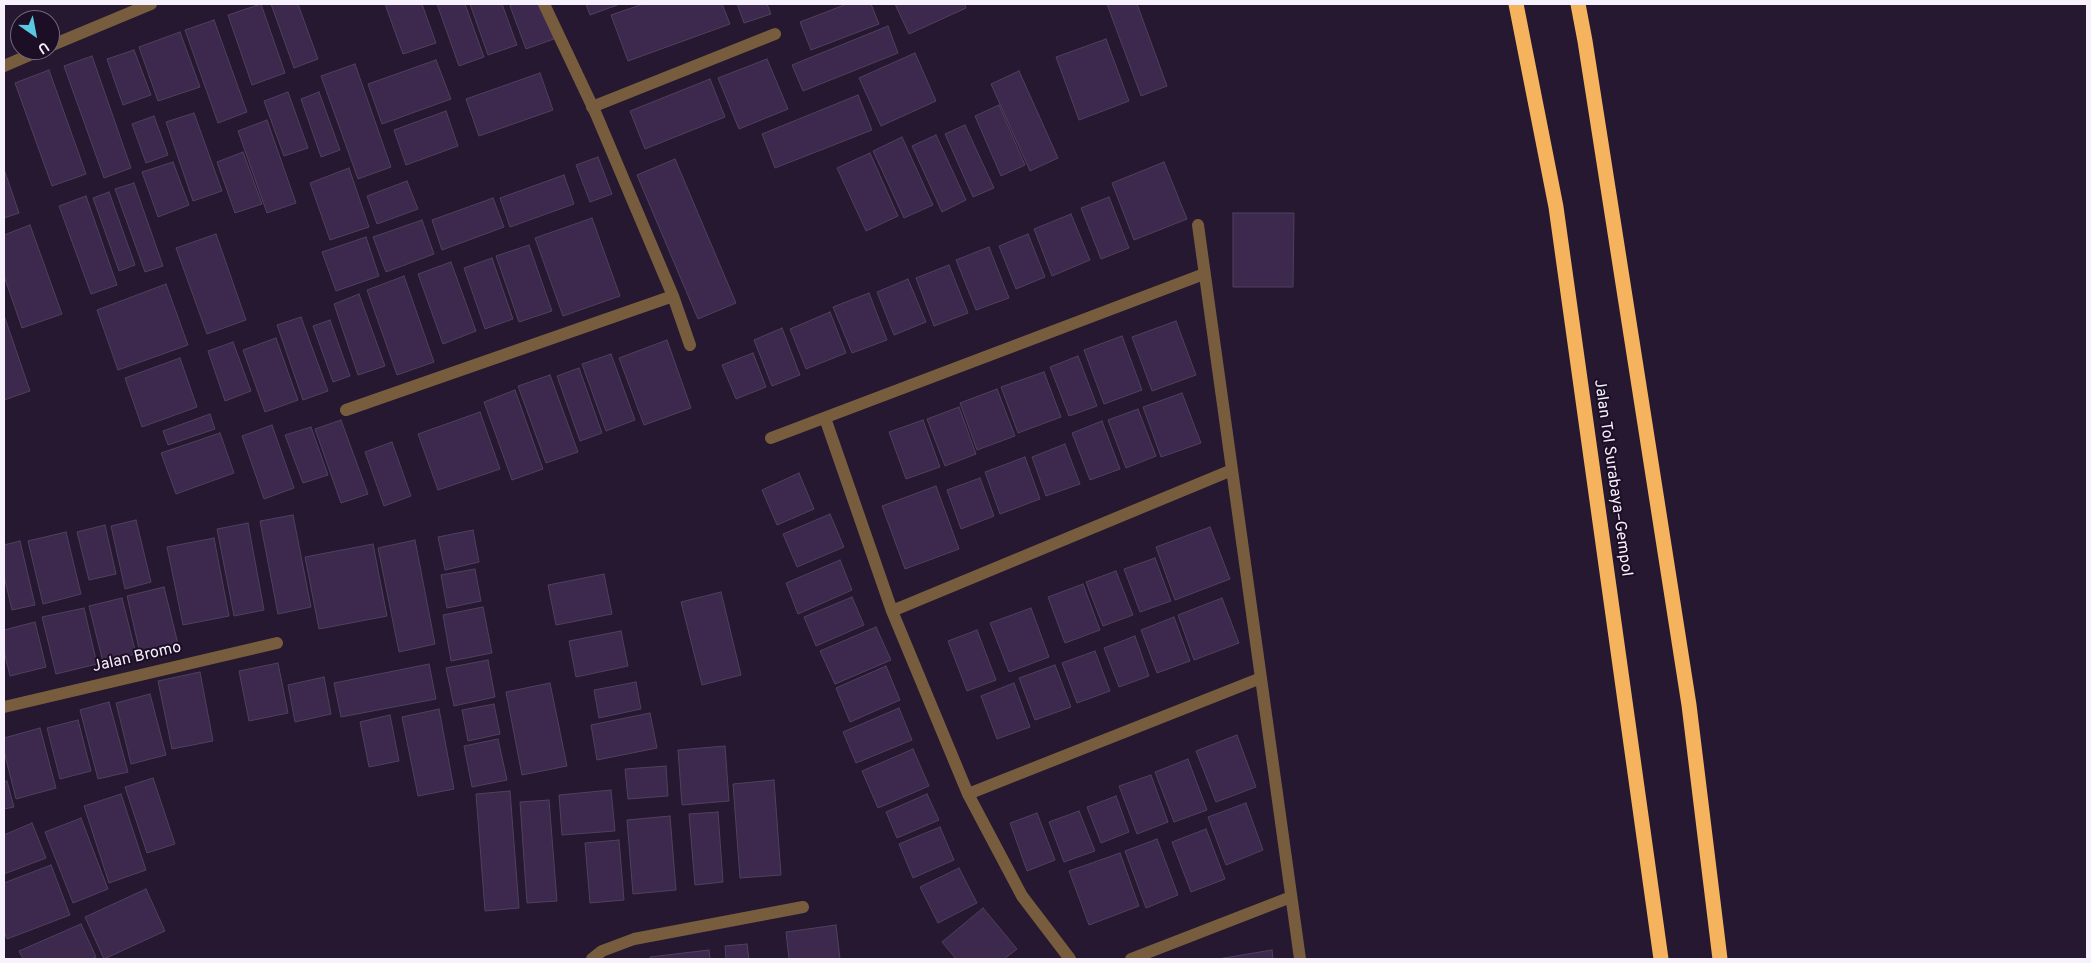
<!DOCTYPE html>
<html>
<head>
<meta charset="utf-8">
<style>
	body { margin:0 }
	#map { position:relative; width:2091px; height:963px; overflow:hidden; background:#251830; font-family:Overpass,sans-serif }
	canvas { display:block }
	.frame { position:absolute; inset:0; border:5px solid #f7f0fd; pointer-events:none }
	.north { position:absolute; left:10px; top:10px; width:50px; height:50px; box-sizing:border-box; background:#1b0e25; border:1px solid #73687b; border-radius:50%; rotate:147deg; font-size:14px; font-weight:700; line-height:20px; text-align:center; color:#f7f0fd }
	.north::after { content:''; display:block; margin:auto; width:18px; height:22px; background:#57c9e2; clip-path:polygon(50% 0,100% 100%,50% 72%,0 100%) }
</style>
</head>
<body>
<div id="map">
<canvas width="2091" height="963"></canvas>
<div class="frame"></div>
<div class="north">U</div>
</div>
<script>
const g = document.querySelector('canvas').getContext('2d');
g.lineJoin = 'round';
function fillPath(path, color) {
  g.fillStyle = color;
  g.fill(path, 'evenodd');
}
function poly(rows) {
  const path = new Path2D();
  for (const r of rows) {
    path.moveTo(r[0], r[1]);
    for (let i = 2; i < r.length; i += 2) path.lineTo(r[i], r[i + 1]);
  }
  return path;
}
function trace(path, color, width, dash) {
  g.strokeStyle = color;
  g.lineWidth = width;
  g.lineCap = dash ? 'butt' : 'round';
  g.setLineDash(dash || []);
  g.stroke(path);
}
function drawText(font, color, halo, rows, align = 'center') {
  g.font = font + ' Overpass,sans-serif';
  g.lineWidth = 4;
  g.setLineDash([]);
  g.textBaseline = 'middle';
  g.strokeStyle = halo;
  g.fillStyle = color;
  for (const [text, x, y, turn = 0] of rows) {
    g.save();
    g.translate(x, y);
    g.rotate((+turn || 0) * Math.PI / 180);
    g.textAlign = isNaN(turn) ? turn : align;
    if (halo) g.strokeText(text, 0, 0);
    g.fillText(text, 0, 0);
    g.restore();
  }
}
const building = poly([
	[261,4,285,73,252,85,228,15,261,4],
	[271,4,298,4,318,59,294,68,271,4],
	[385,4,422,4,436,43,403,54,385,4],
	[437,4,465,4,484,57,459,66,437,4],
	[470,4,502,4,517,45,488,55,470,4],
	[515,4,541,4,554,39,526,49,510,6,515,4],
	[586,4,620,4,590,15,586,4],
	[643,4,722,4,730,24,628,61,611,15,643,4],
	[737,4,767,4,771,14,744,23,737,4],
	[847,4,871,4,879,24,811,50,800,22,847,4],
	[895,4,965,4,966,8,909,34,895,4],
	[1107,4,1137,4,1167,86,1141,96,1107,4],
	[214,20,247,112,218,123,185,30,214,20],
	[888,26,898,53,803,91,792,65,888,26],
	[180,32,200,87,158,101,139,47,180,32],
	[1106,39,1129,101,1079,120,1056,57,1106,39],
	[134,50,151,95,123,105,107,59,134,50],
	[915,53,936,101,881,126,859,78,915,53],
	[92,56,131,168,104,178,64,66,92,56],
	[767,59,788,109,739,129,718,78,767,59],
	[436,60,451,99,382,124,368,84,436,60],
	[355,64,391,167,358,179,321,76,355,64],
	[49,70,86,174,52,186,15,83,49,70],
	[1019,71,1058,158,1030,171,991,84,1019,71],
	[540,73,553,110,479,136,466,99,540,73],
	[710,79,725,117,645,149,630,111,710,79],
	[288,92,308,148,284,156,264,101,288,92],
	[319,92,340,150,321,157,301,99,319,92],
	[858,95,872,130,775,168,762,134,858,95],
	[999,105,1025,165,1001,176,975,116,999,105],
	[446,111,458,146,406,165,394,130,446,111],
	[194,113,222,191,193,201,166,122,194,113],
	[154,116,168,155,146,163,132,124,154,116],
	[267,120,296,203,267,213,238,131,267,120],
	[965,125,994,188,973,197,945,134,965,125],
	[936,135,966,200,942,212,912,146,936,135],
	[902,137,933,205,904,218,873,151,902,137],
	[243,152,262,204,235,213,217,162,243,152],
	[870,153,898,216,866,231,837,168,870,153],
	[598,157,612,194,590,202,576,165,598,157],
	[675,159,736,303,698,319,637,175,675,159],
	[173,162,189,205,158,217,142,172,173,162],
	[1164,162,1187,219,1134,240,1112,183,1164,162],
	[349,168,369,227,330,240,310,183,349,168],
	[4,169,19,213,4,218,4,169],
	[564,175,574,204,510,227,500,198,564,175],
	[407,181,418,209,377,224,367,196,407,181],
	[134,183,163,266,145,272,115,189,134,183],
	[109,192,135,265,119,271,93,198,109,192],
	[86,196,117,285,91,294,59,206,86,196],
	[1109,197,1129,248,1101,259,1081,208,1109,197],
	[493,198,504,227,442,250,432,220,493,198],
	[1233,213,1294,213,1293,287,1233,287,1233,213],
	[1071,214,1090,260,1052,276,1034,229,1071,214],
	[592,218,620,296,563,316,535,238,592,218],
	[422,220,434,254,386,272,373,237,422,220],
	[30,225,62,314,22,328,4,276,4,235,30,225],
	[216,234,246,320,207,334,176,248,216,234],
	[1028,234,1045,277,1016,289,999,246,1028,234],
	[366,237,379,276,336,291,322,252,366,237],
	[529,245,552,311,519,322,496,256,529,245],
	[989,247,1009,298,976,310,956,260,989,247],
	[492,258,513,319,485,329,464,268,492,258],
	[451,262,476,331,443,344,418,274,451,262],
	[949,265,968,313,934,326,916,278,949,265],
	[404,276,434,362,397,375,367,290,404,276],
	[908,279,926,322,894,335,877,292,908,279],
	[166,284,188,345,118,370,97,310,166,284],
	[869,293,887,340,852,353,833,307,869,293],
	[359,294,385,366,358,375,334,304,359,294],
	[830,312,846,353,806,369,790,329,830,312],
	[4,315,30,391,4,400,4,315],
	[301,317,328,391,303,400,277,325,301,317],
	[330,320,350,376,333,382,313,326,330,320],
	[1176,321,1196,375,1152,391,1132,337,1176,321],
	[782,328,800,375,772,386,754,340,782,328],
	[1122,336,1142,390,1104,404,1084,350,1122,336],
	[276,338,298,400,265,412,243,350,276,338],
	[667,340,691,408,644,425,619,358,667,340],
	[233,342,251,391,225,401,208,351,233,342],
	[753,353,766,387,736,399,722,365,753,353],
	[611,354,635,420,606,431,582,364,611,354],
	[1078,356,1097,406,1069,416,1050,367,1078,356],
	[180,358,197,407,142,427,125,378,180,358],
	[579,368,602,433,580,441,557,376,579,368],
	[1044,372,1061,417,1018,433,1001,387,1044,372],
	[550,375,578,452,546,463,518,386,550,375],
	[997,389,1015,436,977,450,960,403,997,389],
	[515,390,543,469,512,480,484,402,515,390],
	[1182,393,1201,443,1161,457,1143,407,1182,393],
	[959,407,976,454,945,466,927,419,959,407],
	[1138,409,1156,456,1126,468,1108,420,1138,409],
	[480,412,500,469,438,490,418,434,480,412],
	[210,414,215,429,168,445,163,431,210,414],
	[341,420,368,494,341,503,315,429,341,420],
	[923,420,940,467,906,479,889,432,923,420],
	[1102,421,1120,469,1090,480,1072,433,1102,421],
	[272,425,294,488,264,499,242,436,272,425],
	[311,427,328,475,303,483,285,435,311,427],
	[220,433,234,473,176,494,161,453,220,433],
	[392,442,411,496,384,506,365,452,392,442],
	[1065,444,1080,484,1046,496,1032,457,1065,444],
	[1025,457,1040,499,1000,514,985,472,1025,457],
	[799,473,814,509,777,525,762,490,799,473],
	[980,478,994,516,961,529,947,490,980,478],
	[936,486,959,549,905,569,882,506,936,486],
	[830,514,844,547,797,567,783,534,830,514],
	[293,515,311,607,278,614,260,521,293,515],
	[136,520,151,582,125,589,111,526,136,520],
	[248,523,264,610,234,616,217,529,248,523],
	[105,525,116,574,89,580,77,532,105,525],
	[1210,527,1230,579,1175,600,1156,547,1210,527],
	[473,530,479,562,445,570,438,537,473,530],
	[66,532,81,594,43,604,28,541,66,532],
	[214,538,229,616,183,625,167,547,214,538],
	[415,540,435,644,399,652,378,548,415,540],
	[20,541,35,605,12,610,4,576,4,545,20,541],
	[373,544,387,616,319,629,305,557,373,544],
	[1155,558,1171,601,1140,612,1124,569,1155,558],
	[840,560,852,590,798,614,786,583,840,560],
	[475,569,481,601,447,608,441,575,475,569],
	[1116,571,1133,615,1103,626,1086,582,1116,571],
	[604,574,612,614,556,625,548,585,604,574],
	[1083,584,1100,630,1065,643,1048,597,1083,584],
	[164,587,179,648,141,657,127,596,164,587],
	[721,592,741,675,702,685,681,602,721,592],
	[852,597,864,625,816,646,804,617,852,597],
	[122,598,136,654,103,662,89,606,122,598],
	[1222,598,1239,643,1194,660,1178,615,1222,598],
	[483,607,492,653,451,661,443,615,483,607],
	[84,608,97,664,56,674,42,617,84,608],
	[1031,608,1049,657,1009,672,990,623,1031,608],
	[1174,617,1190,661,1157,673,1141,630,1174,617],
	[35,622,46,667,10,676,4,651,4,630,35,622],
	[876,627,891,660,835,684,820,651,876,627],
	[977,630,996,680,967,691,948,641,977,630],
	[621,631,628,666,576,677,569,641,621,631],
	[1135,636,1149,676,1119,687,1104,648,1135,636],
	[1095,651,1110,691,1077,703,1062,663,1095,651],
	[488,660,495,697,454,706,446,668,488,660],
	[278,663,288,713,249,721,239,671,278,663],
	[429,664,436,699,341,717,334,683,429,664],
	[1055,665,1071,707,1035,720,1019,678,1055,665],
	[886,666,900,700,850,722,836,688,886,666],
	[200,672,213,741,172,749,158,681,200,672],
	[324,677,331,714,295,722,288,685,324,677],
	[636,682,641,709,599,718,594,690,636,682],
	[550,683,567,766,522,775,506,692,550,683],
	[1014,683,1030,727,997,739,981,696,1014,683],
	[150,694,166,755,131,764,116,703,150,694],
	[109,702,128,772,98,779,80,710,109,702],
	[494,704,500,734,468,741,462,710,494,704],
	[899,708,912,740,856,763,843,732,899,708],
	[439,709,454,789,418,796,402,717,439,709],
	[650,713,657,748,597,760,591,725,650,713],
	[390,715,399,761,369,767,360,722,390,715],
	[78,720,91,771,60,779,47,728,78,720],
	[40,728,56,788,16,799,4,751,4,738,40,728],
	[1237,735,1256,787,1216,802,1196,751,1237,735],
	[498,739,507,780,472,787,464,746,498,739],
	[725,746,729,801,682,805,678,750,725,746],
	[913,749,929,786,878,808,862,771,913,749],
	[1188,759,1207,810,1174,822,1155,772,1188,759],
	[666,766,668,796,628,799,625,769,666,766],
	[1151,775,1168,822,1137,834,1119,786,1151,775],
	[153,778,175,844,147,853,125,787,153,778],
	[774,780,781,875,740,878,733,784,774,780],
	[7,781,14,807,4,809,4,782,7,781],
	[611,790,615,831,562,835,559,795,611,790],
	[510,791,519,908,485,911,476,794,510,791],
	[121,794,146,870,109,883,84,806,121,794],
	[927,794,939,820,897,838,886,812,927,794],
	[1116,796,1129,832,1101,843,1087,807,1116,796],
	[549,800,557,901,527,903,520,802,549,800],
	[1246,803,1263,850,1226,865,1208,817,1246,803],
	[1079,811,1095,851,1064,862,1049,822,1079,811],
	[718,812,723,882,695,885,689,814,718,812],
	[1037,813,1055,860,1027,871,1010,823,1037,813],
	[670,816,676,890,633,894,627,820,670,816],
	[81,818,108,889,73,903,45,832,81,818],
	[32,823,46,858,4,874,4,835,32,823],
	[940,827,954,860,913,878,899,844,940,827],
	[1206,829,1225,879,1191,892,1172,842,1206,829],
	[1157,839,1178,895,1146,908,1125,851,1157,839],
	[619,840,624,900,590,903,585,843,619,840],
	[1120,853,1139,906,1089,925,1069,871,1120,853],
	[51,865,70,915,7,939,4,931,4,883,51,865],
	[959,868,977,903,938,923,920,887,959,868],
	[146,889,165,931,104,959,85,917,146,889],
	[983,908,1017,949,1004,959,956,959,942,942,983,908],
	[81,924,96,957,90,959,23,959,19,951,81,924],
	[836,925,840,959,789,959,786,932,836,925],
	[747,944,749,959,726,959,725,946,747,944],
	[709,950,710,959,650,959,650,957,709,950],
	[1272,950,1273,959,1218,959,1272,950]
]);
fillPath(building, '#3d294e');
trace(building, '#4f415c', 1);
trace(poly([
	[544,4,596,114,673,296,690,345],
	[50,46,151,4],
	[4,66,41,50],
	[592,107,775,34],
	[1198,225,1300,959],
	[346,410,673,296],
	[825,418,892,611,968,794,1022,896,1070,959],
	[771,438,1204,274],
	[892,611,1232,470],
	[4,707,277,643],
	[968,794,1261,678],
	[592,959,602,951,634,939,803,907],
	[1131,959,1291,897]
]), '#775d3d', 12);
trace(poly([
	[1516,4,1556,207,1661,959],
	[1578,4,1585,41,1689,705,1720,959]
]), '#f5b35d', 15);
drawText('16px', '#f7f0fd', '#1b0e25', [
	["Jalan Tol Surabaya–Gempol",1612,478,82],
	["Jalan Bromo",137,658,-13]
]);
</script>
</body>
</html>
